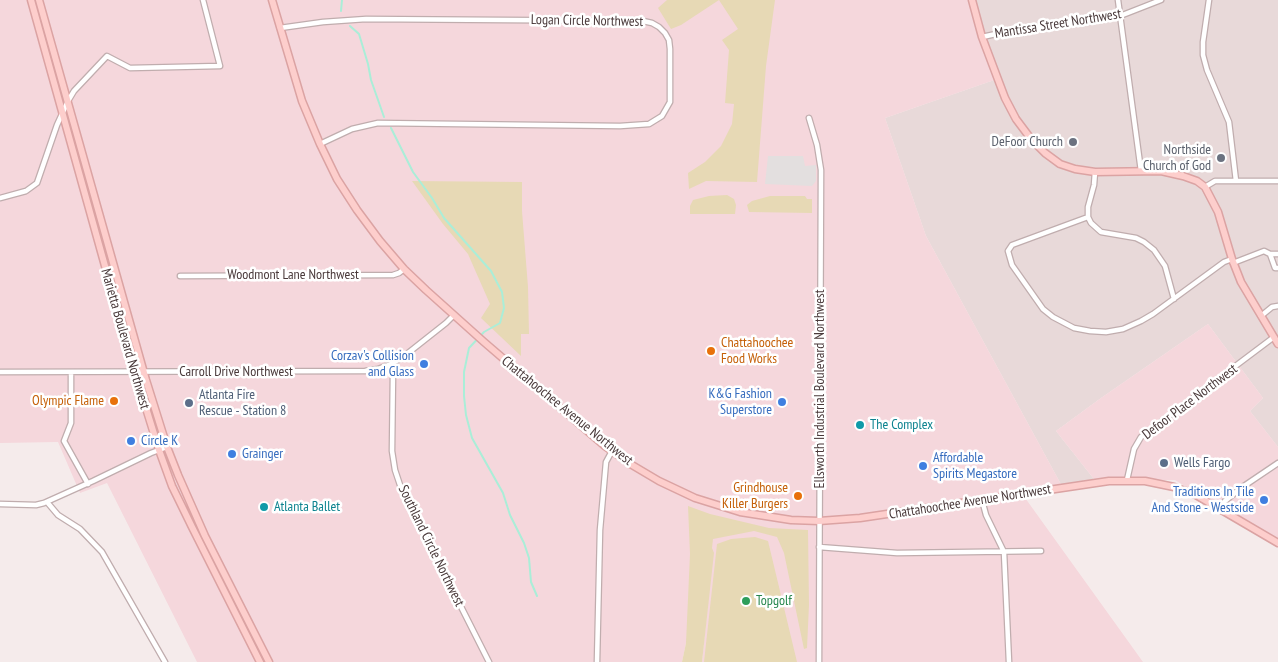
<!DOCTYPE html>
<html>
<head>
<meta charset="utf-8">
<style>
	body { margin:0 }
	canvas { display:block; background:#f5ebeb }
</style>
</head>
<body>
<canvas width="1278" height="662"></canvas>
<script>
const g = document.querySelector('canvas').getContext('2d');
g.lineJoin = 'round';
function fillPath(path, color) {
  g.fillStyle = color;
  g.fill(path, 'evenodd');
}
function poly(rows) {
  const path = new Path2D();
  for (const r of rows) {
    path.moveTo(r[0], r[1]);
    for (let i = 2; i < r.length; i += 2) path.lineTo(r[i], r[i + 1]);
  }
  return path;
}
function trace(path, color, width, dash) {
  g.strokeStyle = color;
  g.lineWidth = width;
  g.lineCap = dash ? 'butt' : 'round';
  g.setLineDash(dash || []);
  g.stroke(path);
}
function drawText(font, color, halo, rows, align = 'center') {
  g.font = font + ' "PT Sans Narrow",sans-serif';
  g.lineWidth = 5;
  g.setLineDash([]);
  g.textBaseline = 'middle';
  g.strokeStyle = halo;
  g.fillStyle = color;
  for (const [text, x, y, turn = 0] of rows) {
    g.save();
    g.translate(x, y);
    g.rotate((+turn || 0) * Math.PI / 180);
    g.textAlign = isNaN(turn) ? turn : align;
    if (halo) g.strokeText(text, 0, 0);
    g.fillText(text, 0, 0);
    g.restore();
  }
}
fillPath(poly([
	[972,0,1278,0,1278,447,1250,411,1263,398,1208,324,1101,398,1056,431,1097,483,1063,488,926,236,885,118,997,79]
]), '#e8d9d9');
fillPath(poly([
	[0,0,972,0,997,79,885,118,926,236,1063,488,1023,495,1143,662,702,662,713,553,686,643,682,662,197,662,107,483,80,493,58,442,0,443],
	[1208,324,1263,398,1250,411,1278,447,1278,543,1175,480,1117,480,1097,483,1056,431,1101,398]
]), '#f5d7dc');
fillPath(poly([
	[667,0,775,0,766,66,757,182,706,181,689,189,688,173,705,162,721,146,732,124,734,104,725,103,729,50,722,40,738,29,719,0,681,25,671,29,658,8],
	[412,181,522,182,522,211,528,287,529,334,521,334,521,356,481,318,490,304,475,270,468,254,443,224],
	[727,195,734,199,736,205,735,214,690,214,690,206,693,200,709,196],
	[770,196,805,196,807,199,812,199,812,213,749,212,747,205,752,201],
	[688,506,710,514,769,528,808,530,809,605,807,648,804,649,784,553,777,537,754,531,713,539,712,548,714,553,702,662,682,662,686,643,690,554],
	[755,537,768,541,797,662,704,662,717,544,731,539]
]), '#e7d9b5');
fillPath(poly([
	[768,156,803,156,805,166,816,165,816,181,812,186,765,184]
]), '#e3dfdf');
trace(poly([
	[341,11,342,0],
	[350,26,359,34,368,64,371,80,384,117],
	[391,128,413,172,432,198,444,218,491,271,502,292,504,308,500,323,484,332,469,348,464,372,464,396,466,415,472,438,503,493,510,515,524,543,529,558,531,582,537,596]
]), '#aaeed8', 2);
const street = poly([
	[1118,0,1141,171],
	[1209,0,1203,42,1203,55,1207,70,1229,122,1236,181],
	[280,28,323,22,366,19,643,21,652,23,659,27,665,33,669,40,670,49,670,102,662,116,649,124,620,126,378,123,352,129,320,144],
	[982,37,1005,32,1120,16,1161,0],
	[809,118,817,145,821,170,819,662],
	[1095,172,1094,185,1088,207,1088,217,1091,223,1101,232,1136,238,1144,242,1154,250,1165,266,1174,299],
	[1205,187,1215,181,1278,181],
	[0,198,26,191,37,183,57,125,68,101,74,91,107,56,130,68,220,66,203,0],
	[1088,217,1012,245,1008,251,1012,265,1043,309,1053,317,1074,328,1090,331,1106,332,1123,329,1141,321,1153,314,1224,262,1232,259],
	[1270,254,1275,268,1278,268],
	[1233,263,1264,251,1270,254,1278,254],
	[180,276,393,275,399,273,404,269],
	[1261,316,1272,307,1278,306],
	[391,364,393,372,392,451,395,470,401,488,489,662],
	[0,372,365,371,378,369,391,364,403,357,446,323,454,315],
	[71,372,71,423,64,441,88,484],
	[1127,480,1134,449,1141,437,1274,337],
	[982,500,986,515,1004,552,1009,662],
	[47,502,58,515,80,529,102,552,165,662],
	[0,504,36,505,44,503,93,481,151,453,167,447],
	[1220,508,1225,501,1241,488,1278,463],
	[819,547,897,553,1041,551],
	[597,662,600,530,606,462,612,451]
]);
const secondary = poly([
	[31,0,132,363,159,450,172,486,192,527,260,662],
	[39,0,146,380,167,447,178,475,205,536,269,662],
	[272,0,302,101,320,144,337,179,357,210,380,241,404,269,426,290,484,342,605,446,632,465,659,481,695,498,740,512,791,520,819,521,860,518,1109,481,1145,481,1174,487,1196,495,1278,543],
	[972,0,982,37,1005,98,1016,119,1031,139,1045,153,1060,164,1075,169,1095,172,1161,171,1183,176,1197,181,1205,187,1218,212,1232,259,1241,282,1278,344]
]);
trace(street, '#c0adae', 7);
trace(secondary, '#dba3a3', 9);
trace(street, '#fff', 4.5);
trace(secondary, '#fdcecc', 6);
for (const [x, y, r, color] of [
	[1073,142,5,"#6b7280"],
	[1221,158,5,"#6b7280"],
	[711,351,5,"#e8710a"],
	[424,364,5,"#3f7fe0"],
	[114,401,5,"#e8710a"],
	[782,402,5,"#3f7fe0"],
	[189,403,5,"#5c6f8a"],
	[860,425,5,"#0f9aa8"],
	[131,441,5,"#3f7fe0"],
	[232,454,5,"#3f7fe0"],
	[1164,463,5,"#5c6f8a"],
	[923,466,5,"#3f7fe0"],
	[798,496,5,"#e8710a"],
	[1264,500,5,"#3f7fe0"],
	[264,507,5,"#0f9aa8"],
	[746,601,5,"#2e9e5b"]
]) {
  const dot = new Path2D();
  dot.arc(x, y, r, 0, 2 * Math.PI);
  g.fillStyle = color;
  g.fill(dot);
  trace(dot, '#fff', 2);
}
drawText('14px', '#49393a', '#fff', [
	["Logan Circle Northwest",587,21,1],
	["Mantissa Street Northwest",1058,24,-9],
	["Woodmont Lane Northwest",293,275],
	["Marietta Boulevard Northwest",125,339,74],
	["Carroll Drive Northwest",236,372],
	["Ellsworth Industrial Boulevard Northwest",820,389,-90],
	["Defoor Place Northwest",1190,402,-37],
	["Chattahoochee Avenue Northwest",567,411,39],
	["Chattahoochee Avenue Northwest",970,502,-9],
	["Southland Circle Northwest",431,546,64]
]);
drawText('14px', '#5b616d', '#fff', [
	["DeFoor Church",1063,142],
	["Northside",1211,150],
	["Church of God",1211,166]
], 'right');
drawText('14px', '#c56008', '#fff', [
	["Chattahoochee",721,343,"left"],
	["Food Works",721,359,"left"],
	["Olympic Flame",104,401],
	["Grindhouse",788,488],
	["Killer Burgers",788,504]
], 'right');
drawText('14px', '#366cbe', '#fff', [
	["Corzav's Collision",414,356],
	["and Glass",414,372],
	["K&G Fashion",772,394],
	["Superstore",772,410],
	["Circle K",141,441,"left"],
	["Grainger",242,454,"left"],
	["Affordable",933,458,"left"],
	["Spirits Megastore",933,474,"left"],
	["Traditions In Tile",1254,492],
	["And Stone - Westside",1254,508]
], 'right');
drawText('14px', '#4e5e75', '#fff', [
	["Atlanta Fire",199,395],
	["Rescue - Station 8",199,411],
	["Wells Fargo",1174,463]
], 'left');
drawText('14px', '#0d838f', '#fff', [
	["The Complex",870,425],
	["Atlanta Ballet",274,507]
], 'left');
drawText('14px', '#27864d', '#fff', [
	["Topgolf",756,601]
], 'left');
</script>
</body>
</html>
